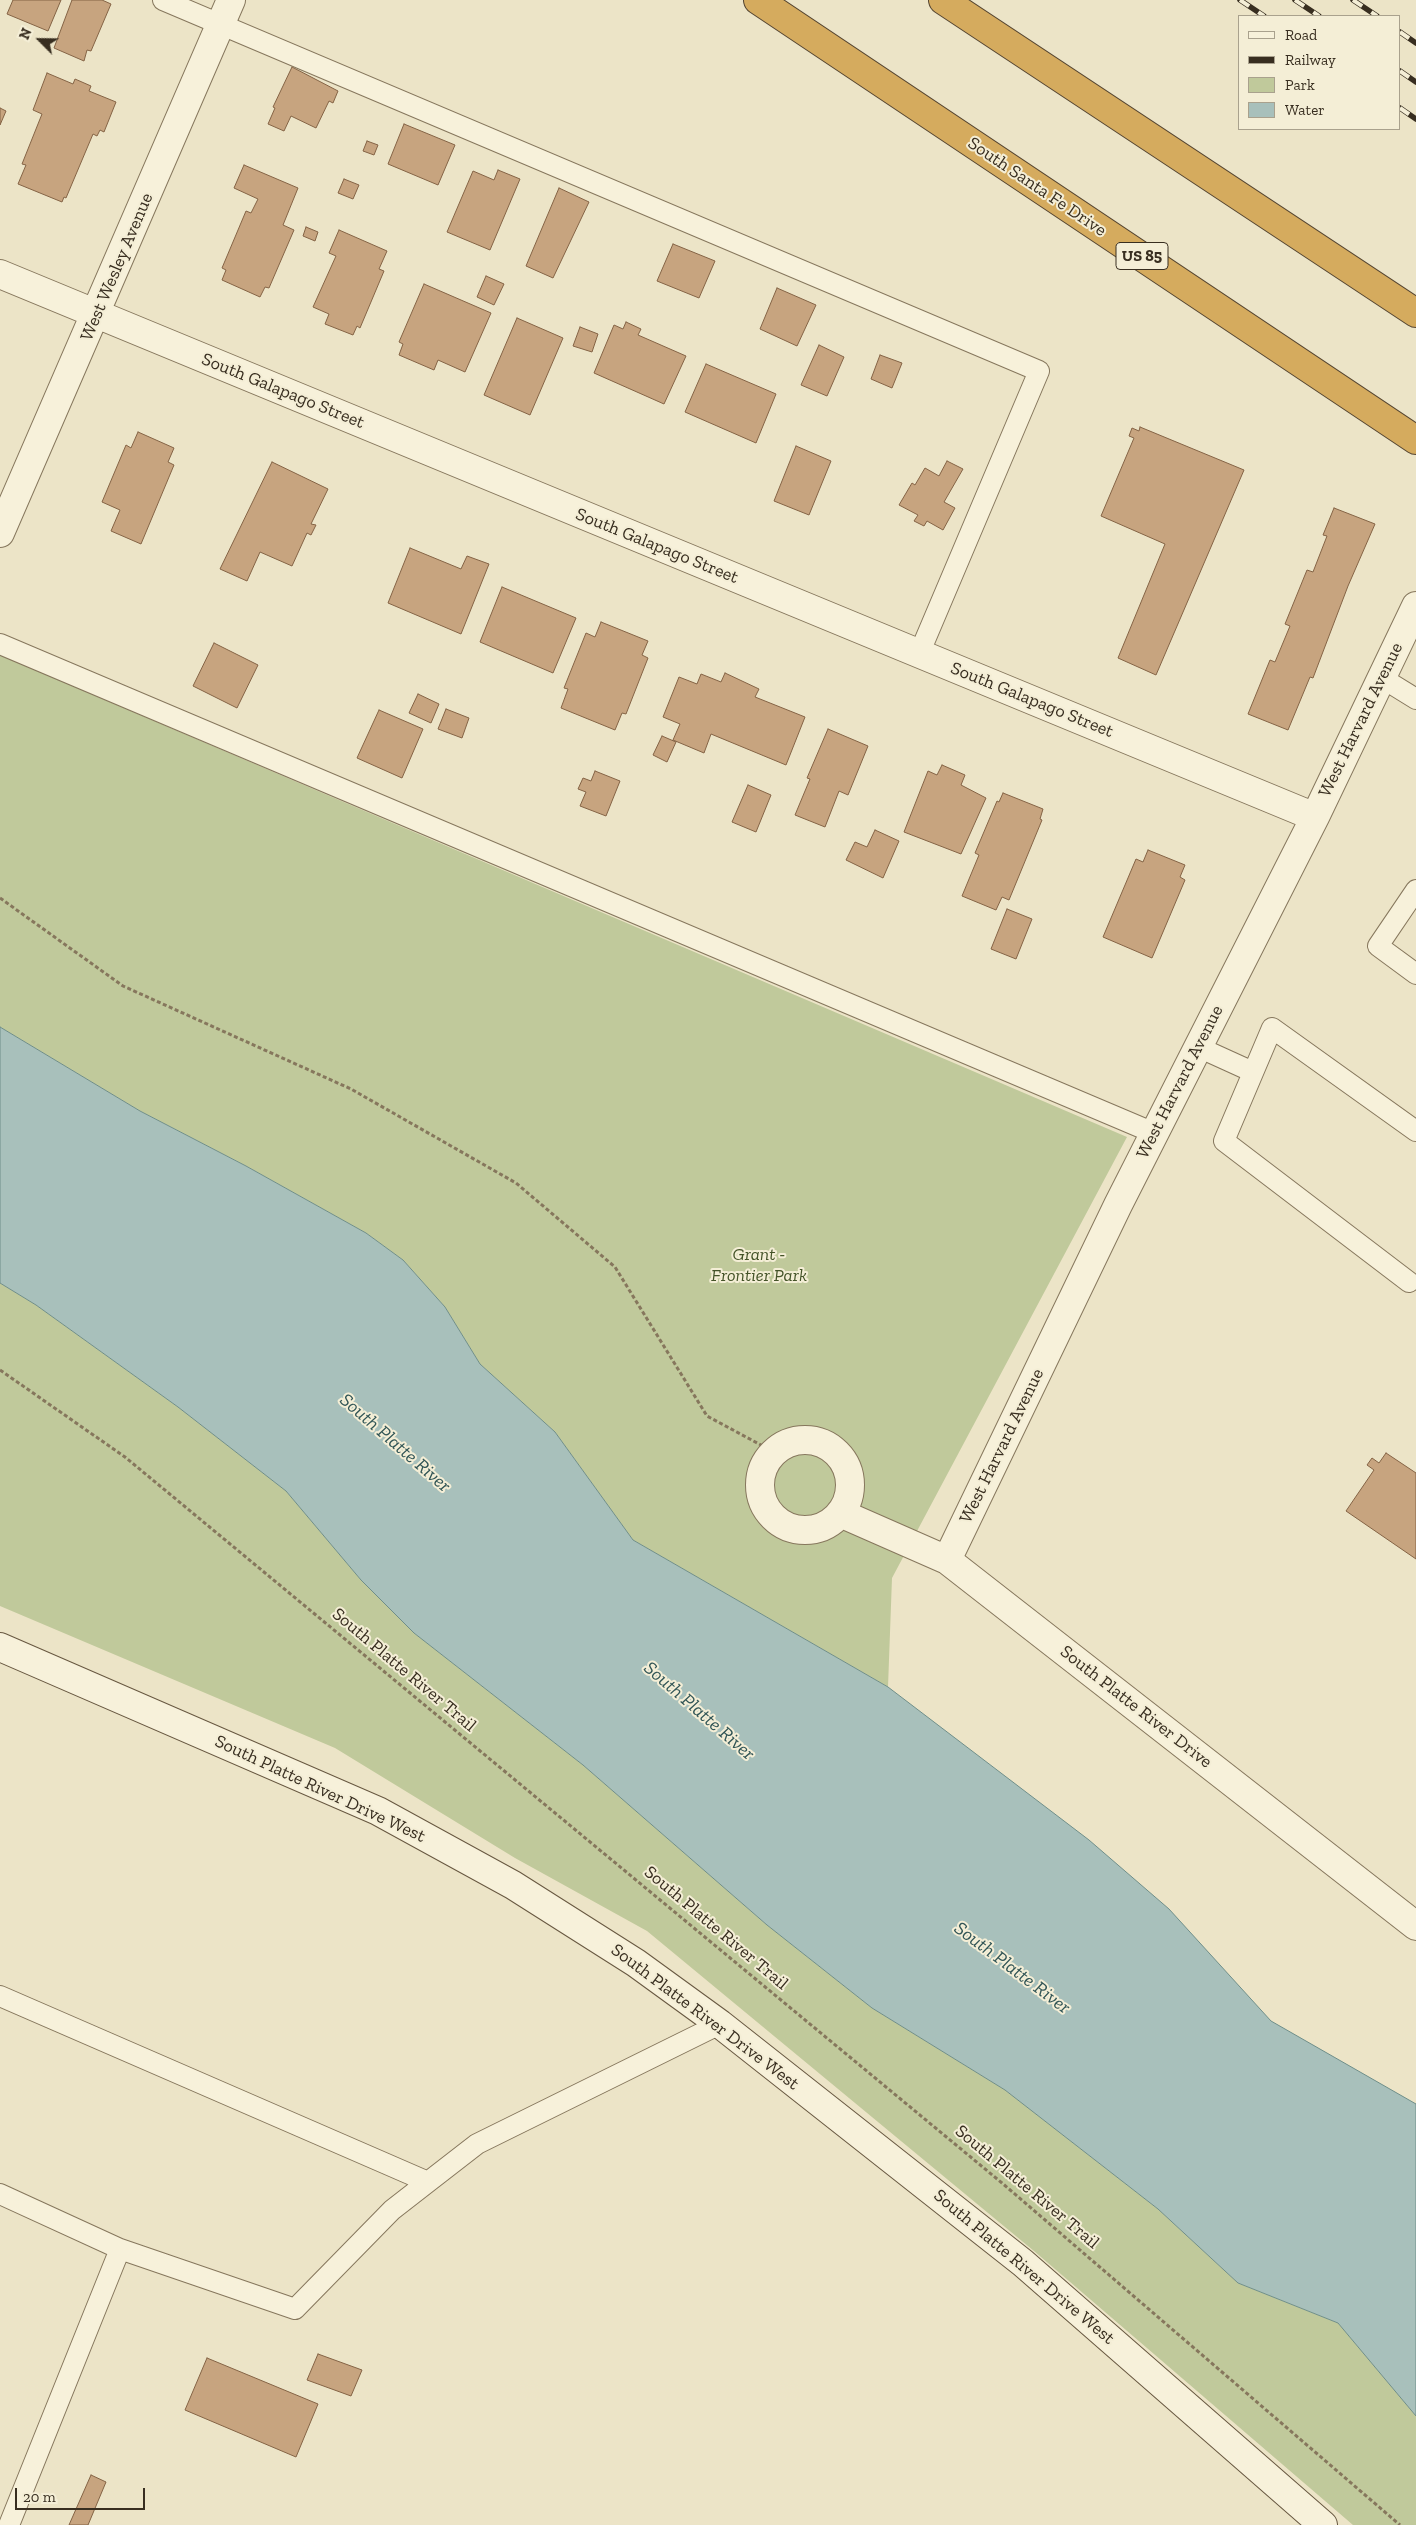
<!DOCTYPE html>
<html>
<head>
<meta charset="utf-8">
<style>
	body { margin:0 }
	#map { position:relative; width:1416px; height:2525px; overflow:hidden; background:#ece4c7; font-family:"Zilla Slab",serif }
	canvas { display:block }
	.legend { position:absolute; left:1238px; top:15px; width:162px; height:115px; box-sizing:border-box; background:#f4eed6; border:1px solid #a9a18d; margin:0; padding:6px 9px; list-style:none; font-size:15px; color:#382e20 }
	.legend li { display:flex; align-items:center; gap:10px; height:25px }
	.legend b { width:25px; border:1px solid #a9a18d }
	.north { position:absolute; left:15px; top:15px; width:50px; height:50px; -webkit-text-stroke:4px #f4eed6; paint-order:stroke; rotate:293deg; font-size:14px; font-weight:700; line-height:20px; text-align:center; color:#382e20 }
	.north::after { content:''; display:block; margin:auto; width:18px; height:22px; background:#382e20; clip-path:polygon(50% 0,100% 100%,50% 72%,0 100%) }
	.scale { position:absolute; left:15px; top:2488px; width:130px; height:22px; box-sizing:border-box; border:2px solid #382e20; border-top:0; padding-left:6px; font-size:15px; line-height:18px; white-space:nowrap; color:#382e20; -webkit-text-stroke:4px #f4eed6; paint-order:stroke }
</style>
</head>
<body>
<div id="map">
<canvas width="1416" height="2525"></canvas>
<ul class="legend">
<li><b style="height:6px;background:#f7f1da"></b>Road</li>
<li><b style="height:6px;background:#382e20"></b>Railway</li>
<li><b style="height:14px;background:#c0c99b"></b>Park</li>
<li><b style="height:14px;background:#a8c0bb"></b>Water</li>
</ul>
<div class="north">N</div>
<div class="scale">20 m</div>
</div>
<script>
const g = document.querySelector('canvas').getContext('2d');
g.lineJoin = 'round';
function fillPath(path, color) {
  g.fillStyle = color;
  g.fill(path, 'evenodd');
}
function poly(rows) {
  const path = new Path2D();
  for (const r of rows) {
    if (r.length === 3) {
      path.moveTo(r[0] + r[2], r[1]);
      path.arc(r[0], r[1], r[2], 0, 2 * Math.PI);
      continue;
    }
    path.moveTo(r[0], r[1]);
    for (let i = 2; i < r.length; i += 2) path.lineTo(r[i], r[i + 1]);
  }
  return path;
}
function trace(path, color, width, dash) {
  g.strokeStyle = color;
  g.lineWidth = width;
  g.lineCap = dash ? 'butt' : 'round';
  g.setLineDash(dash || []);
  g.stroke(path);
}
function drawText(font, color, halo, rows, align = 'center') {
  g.font = font + ' "Zilla Slab",serif';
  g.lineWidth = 4;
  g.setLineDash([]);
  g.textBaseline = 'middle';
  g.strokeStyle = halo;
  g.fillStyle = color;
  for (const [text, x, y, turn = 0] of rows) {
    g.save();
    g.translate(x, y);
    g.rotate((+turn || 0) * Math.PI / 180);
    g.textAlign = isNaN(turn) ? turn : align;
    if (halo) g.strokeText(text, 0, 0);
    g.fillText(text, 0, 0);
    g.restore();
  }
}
fillPath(poly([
	[0,655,1127,1137,892,1578,888,1687,633,1540,555,1432,480,1364,445,1307,403,1260,366,1233,246,1166,140,1111,0,1027],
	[0,1283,36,1305,178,1407,286,1491,361,1580,414,1633,583,1765,767,1925,872,2008,1005,2090,1158,2209,1238,2283,1338,2323,1416,2416,1416,2525,1353,2525,1034,2251,647,1931,515,1858,335,1748,0,1606]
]), '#c0c99b');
const water = poly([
	[0,1027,140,1111,246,1166,366,1233,403,1260,445,1307,480,1364,555,1432,633,1540,888,1687,1089,1840,1169,1909,1271,2021,1416,2104,1416,2416,1338,2323,1238,2283,1158,2209,1005,2090,872,2008,767,1925,583,1765,414,1633,361,1580,286,1491,178,1407,36,1305,0,1283,0,1027]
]);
fillPath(water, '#a8c0bb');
trace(water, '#6f8e89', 1);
const building = poly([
	[13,0,61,0,48,31,7,14,13,0],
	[72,0,102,0,111,4,91,51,87,50,84,61,54,48,72,0],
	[292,67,338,91,333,103,329,101,316,128,291,116,284,131,268,124,275,108,273,107,292,67],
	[47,73,73,84,75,79,91,86,89,91,116,102,104,132,100,130,97,136,93,134,66,198,64,197,62,202,18,184,26,165,22,164,42,114,33,110,47,73],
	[0,108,6,111,0,125,0,108],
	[404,124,455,145,438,185,388,164,404,124],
	[367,141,378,145,374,155,363,151,367,141],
	[244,165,298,188,283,225,294,230,269,288,265,287,260,297,222,280,226,270,222,268,246,211,251,213,258,199,234,188,244,165],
	[498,170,520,179,490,250,447,232,473,171,494,180,498,170],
	[344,179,359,185,353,199,338,193,344,179],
	[559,188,589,202,553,278,526,266,559,188],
	[306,227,318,232,315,241,303,236,306,227],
	[339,230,387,251,379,269,384,271,360,328,357,326,353,335,325,324,329,314,313,307,336,256,329,253,339,230],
	[673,244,715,261,699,298,657,281,673,244],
	[486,276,504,284,494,305,477,297,486,276],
	[424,284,491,313,465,372,438,360,434,370,399,355,403,344,399,342,424,284],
	[777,288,816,305,797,346,760,329,777,288],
	[517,318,563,338,530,415,484,395,517,318],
	[626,322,641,329,638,335,686,356,664,404,594,373,614,325,623,329,626,322],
	[580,327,598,334,592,352,573,346,580,327],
	[819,345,844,357,827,396,801,385,819,345],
	[880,355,902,363,892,388,871,379,880,355],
	[706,364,776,394,756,443,685,412,706,364],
	[1140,427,1244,470,1156,675,1118,658,1165,544,1101,516,1134,438,1129,436,1132,428,1139,431,1140,427],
	[138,432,174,448,168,462,174,465,141,544,111,531,120,510,102,502,126,445,131,448,138,432],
	[796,446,831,461,809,515,774,501,796,446],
	[947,461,963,469,944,502,955,508,943,530,927,521,924,526,914,521,918,515,899,505,912,483,915,485,925,468,939,476,947,461],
	[272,462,328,489,311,524,316,525,311,535,307,533,292,566,260,552,247,581,220,569,272,462],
	[1334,508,1375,524,1348,586,1313,678,1310,677,1288,730,1248,714,1270,660,1275,662,1290,626,1285,624,1307,570,1313,572,1327,536,1323,535,1334,508],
	[410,548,461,569,467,556,489,564,461,634,388,603,410,548],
	[502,587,576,618,553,673,480,642,502,587],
	[601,622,648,641,642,655,648,658,626,714,622,713,615,730,561,708,568,689,564,688,586,633,595,637,601,622],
	[214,643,258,665,237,708,193,686,214,643],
	[725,673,759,689,755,697,805,717,786,765,711,734,704,753,673,740,680,724,663,717,679,677,697,684,701,674,721,682,725,673],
	[418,694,439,704,431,723,409,713,418,694],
	[446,709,469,718,462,738,438,729,446,709],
	[379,710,423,729,402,778,357,758,379,710],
	[828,729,868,746,848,795,839,791,825,827,795,815,810,779,807,778,828,729],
	[662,736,676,742,667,762,653,755,662,736],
	[942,765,965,775,961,785,986,798,961,854,904,832,928,771,937,775,942,765],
	[595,771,620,781,606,816,580,806,586,792,578,789,583,778,591,781,595,771],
	[748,785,771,795,756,832,732,822,748,785],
	[1003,793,1043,809,1040,819,1042,820,1009,900,1002,897,996,910,962,896,979,855,975,853,997,801,999,802,1003,793],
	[875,830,899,841,883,878,846,860,855,842,867,847,875,830],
	[1148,850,1185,865,1180,877,1185,880,1152,958,1103,937,1136,859,1143,862,1148,850],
	[1007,909,1032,919,1016,959,991,949,1007,909],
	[1386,1453,1416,1473,1416,1559,1346,1511,1374,1470,1367,1465,1372,1458,1379,1463,1386,1453],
	[318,2354,362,2370,351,2396,307,2380,318,2354],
	[207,2358,318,2404,296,2457,185,2410,207,2358],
	[91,2475,106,2482,88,2525,69,2525,91,2475]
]);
fillPath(building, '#c7a47f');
trace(building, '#846345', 1);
const lane = poly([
	[163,0,1039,371,919,654],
	[0,644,1154,1133],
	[1382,678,1416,699],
	[1416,890,1378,946,1416,974],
	[1198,1047,1253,1072],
	[1409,1282,1224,1141,1272,1028,1416,1131],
	[0,1996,428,2182,392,2210,295,2309,120,2249],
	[428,2182,477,2144,720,2024],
	[0,2194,120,2249,9,2525]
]);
const street = poly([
	[0,274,1315,817],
	[0,533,231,0],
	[805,1485,45],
	[840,1513,947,1560,1416,1926],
	[947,1560,1118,1205,1315,817,1416,606]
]);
const secondary = poly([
	[0,1647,378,1811,513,1885,636,1963,720,2024,1023,2263,1323,2525]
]);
const highway = poly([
	[758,0,1416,440],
	[943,0,1416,313]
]);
trace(lane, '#86775d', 22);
trace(street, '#86775d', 30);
trace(secondary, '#685841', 30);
trace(highway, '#554531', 30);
trace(poly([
	[0,898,123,986,351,1089,516,1183,615,1267,707,1416,774,1452],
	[0,1370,125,1457,1002,2183,1400,2525]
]), '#86775d', 3, [4, 2.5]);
trace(lane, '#f7f1da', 20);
trace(street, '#f7f1da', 28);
trace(secondary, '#f7f1da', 28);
trace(highway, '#d5ab5e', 28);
const rail = poly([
	[1240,0,1264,16],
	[1295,0,1319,16],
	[1353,0,1377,16],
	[1400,32,1416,43],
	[1400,71,1416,82],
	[1400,108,1416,119]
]);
trace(rail, '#382e20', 5.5);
trace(rail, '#f4eed6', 4, [11]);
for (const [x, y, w] of [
	[1142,256,52]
]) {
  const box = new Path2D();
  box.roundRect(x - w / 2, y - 13.5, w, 27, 4);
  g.fillStyle = '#f4eed6';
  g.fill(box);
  trace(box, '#382e20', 1);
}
drawText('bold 16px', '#382e20', null, [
	["US 85",1142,256]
]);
drawText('18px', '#382e20', '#f4eed6', [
	["South Santa Fe Drive",1037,187,34],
	["West Wesley Avenue",117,267,-67],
	["South Galapago Street",283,391,22],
	["South Galapago Street",657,546,22],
	["South Galapago Street",1032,700,22],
	["West Harvard Avenue",1361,720,-64],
	["West Harvard Avenue",1180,1082,-63],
	["West Harvard Avenue",1002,1446,-64],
	["South Platte River Trail",404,1670,40],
	["South Platte River Drive",1136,1707,38],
	["South Platte River Drive West",320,1789,25],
	["South Platte River Trail",716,1928,40],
	["South Platte River Drive West",705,2017,37],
	["South Platte River Trail",1027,2187,40],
	["South Platte River Drive West",1024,2267,40]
]);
drawText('italic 18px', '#445328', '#f4eed6', [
	["Grant -",759,1255],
	["Frontier Park",759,1276]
]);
drawText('italic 19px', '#315556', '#f4eed6', [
	["South Platte River",395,1443,41],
	["South Platte River",699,1711,41],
	["South Platte River",1012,1968,37]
]);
</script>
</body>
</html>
